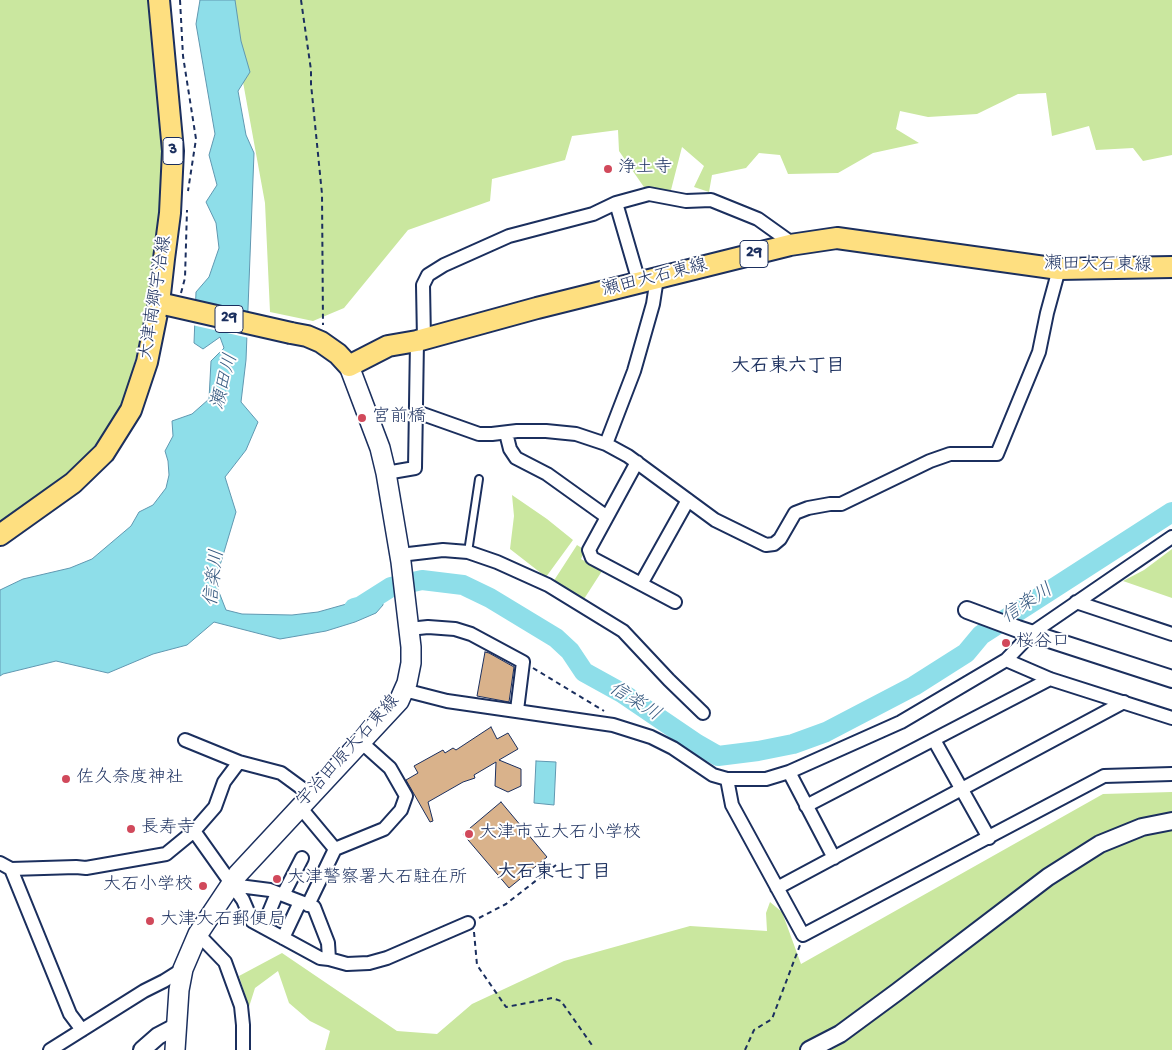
<!DOCTYPE html>
<html>
<head>
<meta charset="utf-8">
<style>
	body { margin:0 }
	canvas { display:block; background:#fff }
</style>
</head>
<body>
<canvas width="1172" height="1050"></canvas>
<script>
const g = document.querySelector('canvas').getContext('2d');
g.lineJoin = 'round';
function fillPath(path, color) {
  g.fillStyle = color;
  g.fill(path, 'evenodd');
}
function poly(rows) {
  const path = new Path2D();
  for (const r of rows) {
    path.moveTo(r[0], r[1]);
    for (let i = 2; i < r.length; i += 2) path.lineTo(r[i], r[i + 1]);
  }
  return path;
}
function trace(path, color, width, dash) {
  g.strokeStyle = color;
  g.lineWidth = width;
  g.lineCap = dash ? 'butt' : 'round';
  g.setLineDash(dash || []);
  g.stroke(path);
}
function drawText(font, color, halo, rows, align = 'center') {
  g.font = font + ' "Gochi Hand","Klee One",sans-serif';
  g.lineWidth = 4;
  g.setLineDash([]);
  g.textBaseline = 'middle';
  g.strokeStyle = halo;
  g.fillStyle = color;
  for (const [text, x, y, turn = 0] of rows) {
    g.save();
    g.translate(x, y);
    g.rotate((+turn || 0) * Math.PI / 180);
    g.textAlign = isNaN(turn) ? turn : align;
    if (halo) g.strokeText(text, 0, 0);
    g.fillText(text, 0, 0);
    g.restore();
  }
}
fillPath(poly([
	[0,0,151,0,163,118,166,186,148,309,123,407,72,476,0,525],
	[225,0,1172,0,1172,155,1143,161,1133,148,1096,150,1089,126,1052,136,1046,93,1018,94,977,114,928,117,900,111,896,129,919,143,873,153,838,173,788,174,780,155,759,153,746,168,712,175,709,192,694,187,704,166,682,147,671,190,646,190,619,151,618,130,572,136,565,160,492,179,490,201,408,230,344,308,313,321,270,312,265,203,241,71],
	[512,495,547,519,573,540,546,577,510,549,514,516],
	[577,545,585,550,581,559,602,571,584,599,553,582],
	[1172,549,1172,598,1123,581,1144,570],
	[1172,792,1172,1050,325,1050,330,1031,310,1021,289,1003,278,971,255,988,249,1007,239,976,282,953,397,1031,437,1034,472,1004,564,961,690,926,767,931,766,913,770,902,782,912,801,964,1103,794]
]), '#cae79f');
const water = poly([
	[200,0,235,0,241,41,250,72,238,91,246,135,254,153,246,360,241,402,258,422,246,450,225,477,236,512,215,582,226,610,242,614,292,615,318,612,382,594,383,605,376,613,355,622,326,631,280,639,214,622,187,645,153,654,108,673,56,661,3,674,0,676,0,590,23,579,70,568,92,559,131,526,139,512,153,505,166,488,169,475,168,461,165,451,173,436,172,421,192,414,209,399,211,361,224,348,220,337,203,349,194,343,196,292,209,277,219,248,216,223,206,202,217,185,209,155,215,134,196,24,200,0],
	[536,761,556,762,554,805,534,803,536,761]
]);
fillPath(water, '#8edee9');
trace(water, '#6098b1', 1);
fillPath(poly([
	[192,319,249,332,249,338,192,325]
]), '#fff');
trace(poly([
	[354,608,361,606,391,587,422,580,463,585,490,598,556,638,570,651,584,672,622,693,697,744,718,756,758,751,793,744,826,732,914,686,966,653,981,635,1172,512]
]), '#8edee9', 20);
const building = poly([
	[485,652,489,653,514,667,509,702,477,696,485,652],
	[491,727,497,739,508,733,518,749,499,760,521,769,521,786,508,792,495,786,496,762,474,775,475,778,463,782,428,802,433,821,430,822,406,780,418,773,414,766,443,750,445,753,453,748,456,750,491,727],
	[501,802,547,857,509,888,463,834,501,802]
]);
fillPath(building, '#d9b28b');
trace(building, '#1b2f5e', 1);
const service = poly([
	[468,552,479,479]
]);
const minor = poly([
	[616,203,639,282],
	[424,340,423,285,428,275,444,265,509,236,593,214,616,203,649,194,686,201,711,200,758,219,786,239,790,245],
	[417,412,479,434,492,434,517,431,546,431,576,434,606,444,628,456,715,520,766,545,774,544,780,539,795,513,808,508,830,504,841,504,930,461,950,454,997,454,1039,352,1047,313,1059,269],
	[506,433,510,449,516,458,547,474,607,517],
	[606,444,634,371,653,304,657,278],
	[637,462,589,550,592,558,675,602],
	[386,473,415,468,417,341],
	[400,555,443,550,468,552,497,562,548,585,623,631,669,680,703,713],
	[641,584,688,500],
	[1076,602,1172,634],
	[409,629,428,627,455,629,471,634,523,662,517,710],
	[1006,660,1050,679,1172,718],
	[404,690,447,701,613,725,651,737,673,748,713,775,727,779,766,779,789,772,901,722,1006,660,1032,633,1172,537],
	[185,740,239,762,281,773,311,795],
	[934,740,989,838],
	[789,772,834,858],
	[727,779,732,805,803,935,1104,776,1172,774],
	[806,806,1050,679],
	[300,807,335,849,308,905],
	[194,831,243,900,252,921,320,958,329,959,347,964,369,963,387,958,468,923],
	[335,849,384,829,401,810,406,796,390,768,361,742],
	[0,863,11,869,70,1014,82,1030],
	[11,869,76,867,86,868,166,854,194,831,215,807,224,782,239,762],
	[231,885,270,890,314,907,328,943,329,959],
	[777,888,1124,702],
	[283,895,302,858],
	[263,927,277,893],
	[198,934,225,962,241,1006,243,1025,243,1050],
	[283,938,300,902],
	[50,1050,144,991,164,981,183,969]
]);
const tertiary = poly([
	[967,610,1018,629,1172,679],
	[142,1050,158,1036,177,1026],
	[809,1050,840,1034,897,992,1048,877,1100,844,1142,827,1172,821]
]);
const secondary = poly([
	[175,1050,179,990,183,969,198,934,238,874,399,701,407,683,411,663,411,647,401,562,386,473,380,448,349,366]
]);
const primary = poly([
	[291,333,307,336,321,342,338,354,349,366,388,346,417,341,537,308,790,245,837,238,1059,269,1172,267],
	[0,535,73,483,104,453,131,410,147,362,159,303,164,259,170,213,173,151,159,0]
]);
trace(service, '#1b2f5e', 10);
trace(minor, '#1b2f5e', 16);
trace(tertiary, '#1b2f5e', 20);
trace(secondary, '#1b2f5e', 22);
trace(primary, '#1b2f5e', 24);
trace(poly([
	[180,0,183,56,196,139,188,191],
	[301,0,311,70,311,84,322,194,323,325],
	[181,293,185,278,187,210],
	[533,668,604,711],
	[479,918,506,904,556,865],
	[474,932,477,965,506,1007,552,998,561,1001,594,1048],
	[745,1050,754,1030,772,1019,800,945]
]), '#1b2f5e', 2, [5, 4]);
trace(service, '#fff', 6);
trace(minor, '#fff', 12);
trace(tertiary, '#fff', 16);
trace(secondary, '#fff', 19);
trace(primary, '#fedf80', 20);
const primaryBridge = poly([
	[168,305,291,333]
]);
trace(primaryBridge, '#1b2f5e', 24, []);
trace(primaryBridge, '#fedf80', 20);
for (const [x, y, r, color] of [
	[608,169,5,"#d1495b"],
	[362,418,5,"#d1495b"],
	[1006,643,5,"#d1495b"],
	[66,779,5,"#d1495b"],
	[131,829,5,"#d1495b"],
	[469,834,5,"#d1495b"],
	[277,879,5,"#d1495b"],
	[203,886,5,"#d1495b"],
	[150,921,5,"#d1495b"]
]) {
  const dot = new Path2D();
  dot.arc(x, y, r, 0, 2 * Math.PI);
  g.fillStyle = color;
  g.fill(dot);
  trace(dot, '#fff', 2);
}
for (const [x, y, w] of [
	[173,151,20],
	[754,254,28],
	[229,319,28]
]) {
  const box = new Path2D();
  box.roundRect(x - w / 2, y - 13.5, w, 27, 4);
  g.fillStyle = '#fff';
  g.fill(box);
  trace(box, '#1b2f5e', 1);
}
drawText('bold 16px', '#1b2f5e', null, [
	["3",173,151],
	["29",754,254],
	["29",229,319]
]);
drawText('18px', '#1b2f5e', '#fff', [
	["浄土寺",618,169],
	["宮前橋",372,418],
	["桜谷口",1016,643],
	["佐久奈度神社",76,779],
	["長寿寺",141,829],
	["大津市立大石小学校",479,834],
	["大津警察署大石駐在所",287,879],
	["大石小学校",193,886,"right"],
	["大津大石郵便局",160,921]
], 'left');
drawText('18px', '#1b2f5e', '#fff', [
	["瀬田大石東線",1098,266,1],
	["瀬田大石東線",655,279,-14],
	["大津南郷宇治線",157,298,-81],
	["宇治田原大石東線",349,752,-48]
]);
drawText('bold 19px', '#1b2f5e', '#fff', [
	["大石東六丁目",788,368],
	["大石東七丁目",554,874]
]);
drawText('italic 19px', '#385b81', '#fff', [
	["瀬田川",226,382,-75],
	["信楽川",216,578,-83],
	["信楽川",1028,605,-33],
	["信楽川",634,703,32]
]);
</script>
</body>
</html>
